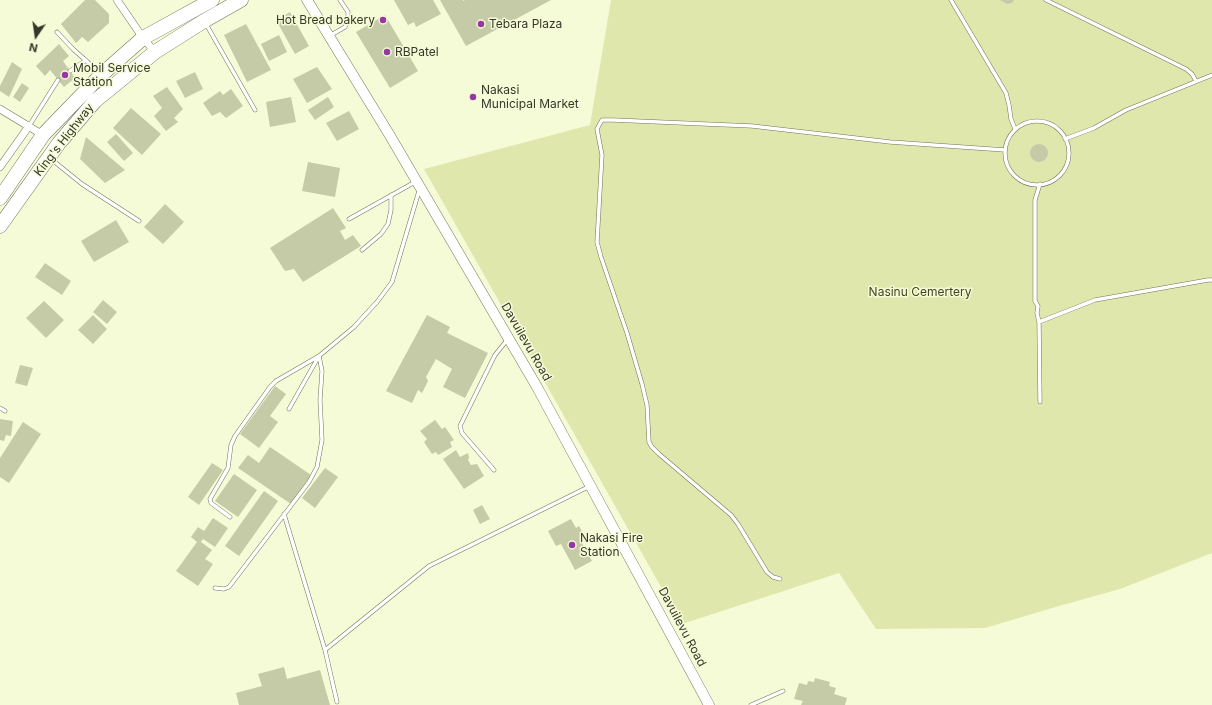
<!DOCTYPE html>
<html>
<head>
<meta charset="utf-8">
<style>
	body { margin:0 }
	#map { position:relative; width:1212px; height:705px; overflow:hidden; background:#f6fbd7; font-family:Inter,sans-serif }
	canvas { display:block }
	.north { position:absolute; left:16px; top:16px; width:40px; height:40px; -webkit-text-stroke:3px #f6fbd7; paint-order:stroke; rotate:193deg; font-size:11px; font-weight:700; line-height:16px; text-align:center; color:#353729 }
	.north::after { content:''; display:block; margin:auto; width:14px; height:18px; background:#353729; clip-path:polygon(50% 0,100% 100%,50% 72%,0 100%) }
</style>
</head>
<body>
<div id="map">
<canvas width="1212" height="705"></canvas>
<div class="north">N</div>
</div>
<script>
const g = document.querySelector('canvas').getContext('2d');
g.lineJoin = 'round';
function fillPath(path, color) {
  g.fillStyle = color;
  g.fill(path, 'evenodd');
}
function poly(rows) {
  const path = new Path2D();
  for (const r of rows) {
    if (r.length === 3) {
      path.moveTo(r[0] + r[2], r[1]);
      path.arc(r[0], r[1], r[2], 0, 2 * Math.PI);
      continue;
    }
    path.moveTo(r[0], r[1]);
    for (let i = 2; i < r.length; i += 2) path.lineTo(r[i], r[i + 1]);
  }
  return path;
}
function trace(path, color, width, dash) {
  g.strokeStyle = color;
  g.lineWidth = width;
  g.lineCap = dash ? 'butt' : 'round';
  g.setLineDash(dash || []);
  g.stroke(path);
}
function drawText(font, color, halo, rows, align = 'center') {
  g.font = font + ' Inter,sans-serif';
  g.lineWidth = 3;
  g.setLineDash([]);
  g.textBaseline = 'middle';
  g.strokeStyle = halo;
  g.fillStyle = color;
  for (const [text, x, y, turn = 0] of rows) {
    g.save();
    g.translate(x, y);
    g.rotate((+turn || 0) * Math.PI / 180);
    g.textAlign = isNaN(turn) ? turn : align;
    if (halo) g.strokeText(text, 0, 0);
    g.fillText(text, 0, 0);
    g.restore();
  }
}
fillPath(poly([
	[611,0,1212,0,1212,553,1120,589,1059,606,985,628,876,629,839,573,682,624,424,169,590,125]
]), '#dfe7ad');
fillPath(poly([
	[85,0,95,0,109,14,109,23,88,42,82,37,76,43,61,24],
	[394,0,433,0,441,14,416,27,414,22,408,25],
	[440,0,463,0,463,1,465,0,551,0,466,46],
	[1000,0,1014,0,1012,3,1007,4],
	[290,12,309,46,295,54,276,20],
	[385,15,418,71,390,88,356,32],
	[246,24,271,70,247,82,224,35],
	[279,35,287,52,269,61,261,44],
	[59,44,69,56,63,61,75,78,64,87,50,70,45,76,36,66],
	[12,62,22,69,9,97,0,91,0,86],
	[317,67,332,89,307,103,293,79],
	[195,72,203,89,185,98,176,81],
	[22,83,29,88,20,102,13,97],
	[167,87,183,109,174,118,178,122,166,131,154,116,162,108,153,96],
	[231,89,243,106,226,118,220,112,212,116,203,103,220,91,223,95],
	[291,97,296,122,270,127,266,102],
	[328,97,334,107,315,120,308,110],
	[131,108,161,134,142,155,113,128],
	[349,111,359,129,337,141,326,123],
	[116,134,133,153,124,161,107,142],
	[86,137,125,170,105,183,80,159],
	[1039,153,9],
	[308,162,340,168,335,197,302,191],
	[165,204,184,222,163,244,144,227],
	[333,208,346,228,340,231,345,240,353,235,361,246,303,282,294,269,285,271,270,248],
	[116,220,129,242,94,262,81,241],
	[45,263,71,281,62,295,35,277],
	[103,300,117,312,107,324,93,312],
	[44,301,64,320,46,338,26,318],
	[93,315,107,329,93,344,78,330],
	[427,315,450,327,447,333,488,353,465,398,443,387,452,369,436,359,426,377,428,381,422,393,418,390,412,403,386,391],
	[20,365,33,368,27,386,15,383],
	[275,386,286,394,270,416,278,422,259,448,240,434],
	[0,419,13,421,11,436,6,435,4,441,0,440],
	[435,420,442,429,445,427,454,440,450,442,452,447,438,455,436,452,432,454,424,442,427,439,420,431],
	[23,422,41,434,9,483,0,477,0,458],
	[270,447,311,475,291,504,238,468,248,455,259,463],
	[456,450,460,457,468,453,469,458,468,460,471,465,477,464,484,476,464,489,443,459],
	[212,463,223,470,199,505,188,497],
	[325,468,338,477,315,508,302,498],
	[234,474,257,490,238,517,215,501],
	[264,491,278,501,239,556,225,546],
	[482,505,490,519,480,524,473,510],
	[213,518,228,528,215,547,203,539,201,542,212,550,205,559,213,564,198,586,176,571,197,542,191,537,198,527,204,531],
	[571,519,576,528,579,526,586,539,581,541,592,561,575,570,561,544,556,546,548,531],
	[284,667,287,679,320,670,330,705,239,705,236,693,262,686,258,674],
	[815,678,830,682,829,686,836,688,834,694,847,698,845,705,801,705,803,701,794,699,799,683,807,685,808,681,814,682]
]), '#c5caa7');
const lane = poly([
	[951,0,1006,93,1009,105,1011,119,1015,129],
	[1046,0,1186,69,1192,74,1196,81],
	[206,24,255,110],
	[57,32,74,50,99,72],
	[331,35,345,27,348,21,348,12,340,0],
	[70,71,86,60],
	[1037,153,32],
	[29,126,58,80],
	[1065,139,1094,128,1126,110,1212,75],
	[51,159,82,184,139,221],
	[1040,184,1035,200,1035,301,1038,306,1037,313,1039,322,1040,402],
	[349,219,415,182],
	[362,250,381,234,388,224,391,210,391,195],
	[1039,322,1095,300,1208,280,1212,280],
	[0,408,5,411],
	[289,409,319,356,354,327,377,302,392,282,419,191],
	[494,470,462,433,460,426,495,355,508,339],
	[284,514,325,650],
	[780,579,773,577,767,572,738,524,731,515,659,454,652,447,649,442,647,405,642,384,627,333,601,257,597,242,602,155,597,129,602,120,613,120,752,126,890,142,1005,150],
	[215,588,224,589,229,587,309,482,317,467,322,440,320,400,322,371,319,356,276,381,270,387,235,436,231,445,228,468,210,499,211,503,230,517],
	[337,702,325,650,429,566,590,486],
	[751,705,783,691]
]);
const street = poly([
	[117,0,143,38,155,52],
	[0,109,43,135],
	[0,167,29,126]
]);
const secondary = poly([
	[307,0,389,134,537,387,709,705]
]);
const highway = poly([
	[0,198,43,135,101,75,143,38,212,0],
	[0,226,59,143,95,101,155,52,204,21,241,0]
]);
trace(lane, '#717556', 4.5);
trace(street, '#717556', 8);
trace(secondary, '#717556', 11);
trace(highway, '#717556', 15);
trace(lane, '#fff', 3.5);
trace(street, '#fff', 7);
trace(secondary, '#fff', 10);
trace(highway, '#fff', 14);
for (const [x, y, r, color] of [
	[383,20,4,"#9638a0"],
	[481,24,4,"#9638a0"],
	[387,52,4,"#9638a0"],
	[65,75,4,"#9638a0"],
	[473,97,4,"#9638a0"],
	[572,545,4,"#9638a0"]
]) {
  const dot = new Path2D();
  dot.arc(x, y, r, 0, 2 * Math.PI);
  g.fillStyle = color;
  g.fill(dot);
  trace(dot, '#f6fbd7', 1.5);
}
drawText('12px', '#353729', '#f6fbd7', [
	["Hot Bread bakery",375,20,"right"],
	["Tebara Plaza",489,24],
	["RBPatel",395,52],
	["Mobil Service",73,68],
	["Station",73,82],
	["Nakasi",481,90],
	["Municipal Market",481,104],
	["Nakasi Fire",580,538],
	["Station",580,552]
], 'left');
drawText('12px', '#353729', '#f6fbd7', [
	["King's Highway",64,140,-52],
	["Davuilevu Road",526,342,60],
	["Davuilevu Road",682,627,62]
]);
drawText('12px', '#42461f', '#f6fbd7', [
	["Nasinu Cemertery",920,292]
]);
</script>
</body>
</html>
